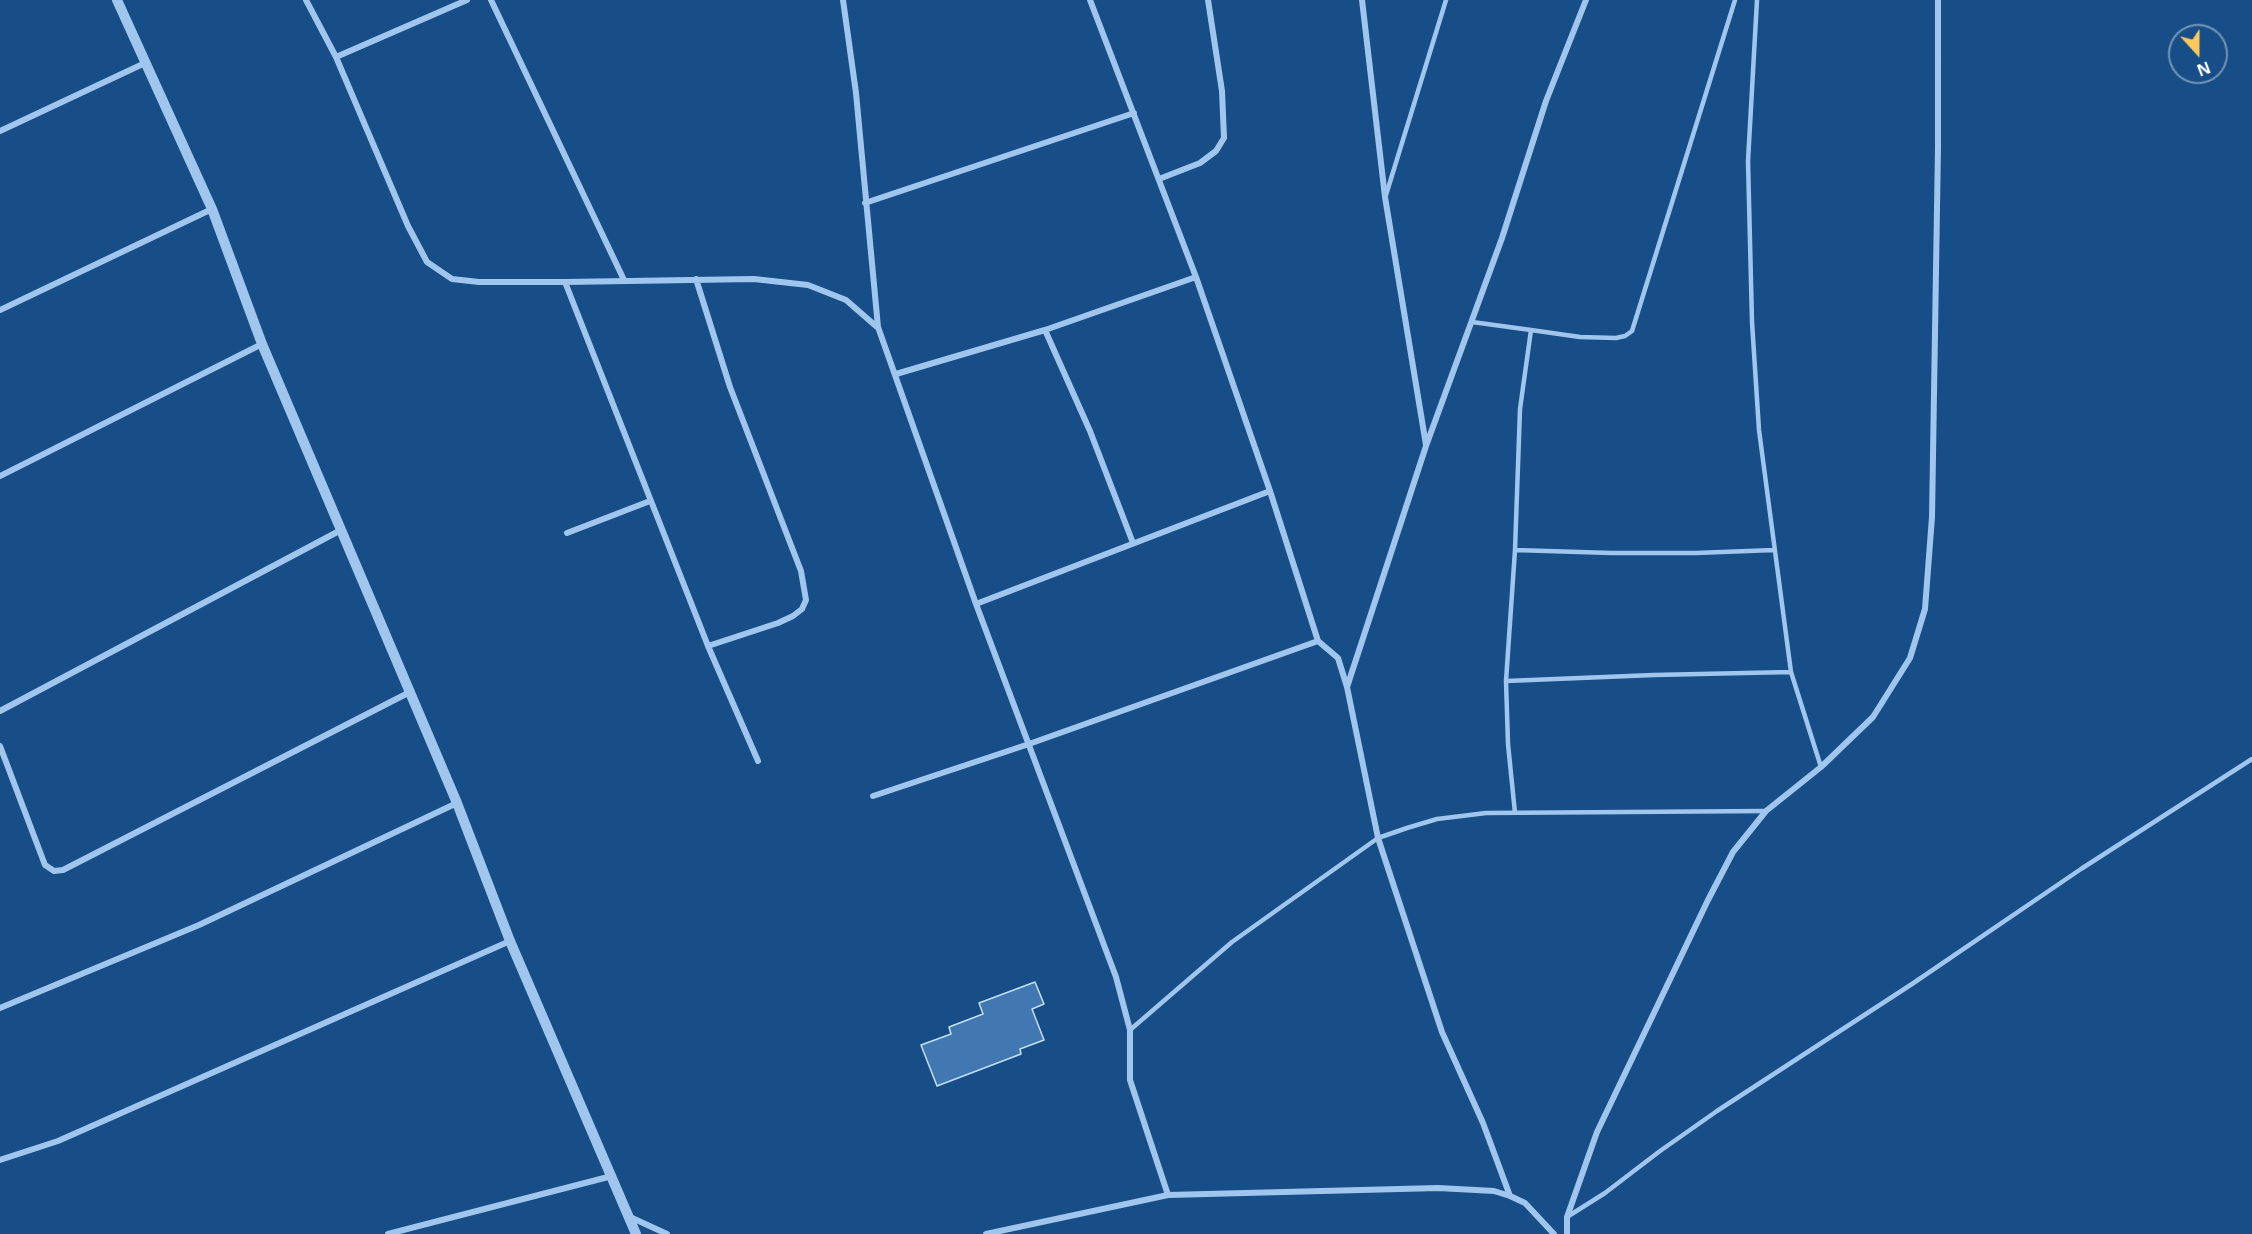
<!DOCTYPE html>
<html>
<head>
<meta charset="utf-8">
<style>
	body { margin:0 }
	#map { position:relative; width:2252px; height:1234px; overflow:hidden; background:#184e87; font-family:"Open Sans",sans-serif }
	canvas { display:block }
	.north { position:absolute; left:2168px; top:24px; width:60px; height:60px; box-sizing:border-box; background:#184e87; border:2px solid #7495b7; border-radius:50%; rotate:159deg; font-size:16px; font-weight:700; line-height:24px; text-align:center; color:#fff }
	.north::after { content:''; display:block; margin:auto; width:21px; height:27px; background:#ffc85c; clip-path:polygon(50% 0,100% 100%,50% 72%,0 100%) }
</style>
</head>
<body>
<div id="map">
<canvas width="2252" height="1234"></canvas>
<div class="north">N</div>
</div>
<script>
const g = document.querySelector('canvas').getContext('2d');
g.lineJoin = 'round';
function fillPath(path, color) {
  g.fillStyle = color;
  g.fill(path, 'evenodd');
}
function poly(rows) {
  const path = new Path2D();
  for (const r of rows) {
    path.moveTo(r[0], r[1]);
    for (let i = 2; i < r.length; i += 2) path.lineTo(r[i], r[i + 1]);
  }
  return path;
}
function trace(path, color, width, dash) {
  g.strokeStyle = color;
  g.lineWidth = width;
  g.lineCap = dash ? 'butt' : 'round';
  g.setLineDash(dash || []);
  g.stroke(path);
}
const building = poly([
	[1035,982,1044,1004,1032,1009,1044,1040,1020,1049,1021,1054,937,1086,921,1045,951,1034,949,1027,983,1014,979,1003,1035,982]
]);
fillPath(building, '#4178b1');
trace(building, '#c5dff9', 1.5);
trace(poly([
	[1757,0,1748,161,1752,322,1759,430,1791,672,1821,767],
	[1386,195,1446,0],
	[1472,322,1531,330,1520,409,1515,550,1506,681,1508,744,1515,813],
	[1531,330,1580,337,1616,338,1625,336,1632,331,1735,0],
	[1515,550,1611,553,1696,553,1774,550],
	[1506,681,1654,675,1791,672],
	[1130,1030,1232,942,1378,838,1407,828,1437,819,1486,813,1766,811],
	[1567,1217,1605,1193,1660,1151,1717,1111,1912,984,2081,869,2252,759]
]), '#a0c6ed', 4.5);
trace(poly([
	[306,0,336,57,408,226,427,262,452,279,479,282,565,282,754,279,808,285,846,300,877,327],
	[491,0,624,280],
	[843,0,856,93,878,327,976,604,1116,977,1130,1030,1130,1080,1168,1195],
	[1090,0,1196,277,1270,491,1318,641,1338,658,1347,687,1378,838,1442,1032,1483,1123,1510,1196],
	[1362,0,1385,197,1426,445],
	[336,57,467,0],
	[0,131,145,63],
	[1159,179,1200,163,1216,151,1224,138,1222,91,1208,0],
	[865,203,1134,113],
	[696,279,730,387,801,571,806,600,802,609,793,616,778,623,708,646],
	[565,282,708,646,758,761],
	[0,310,212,209],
	[1045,330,1090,431,1133,543],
	[896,374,1045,330,1196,277],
	[0,476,262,344],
	[567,533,650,501],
	[976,604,1270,491],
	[1347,687,1426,446,1502,238,1546,101,1586,0],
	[0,711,341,530],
	[0,746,45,865,54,871,63,870,410,692],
	[873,796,1029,744,1318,641],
	[0,1008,199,925,457,803],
	[0,1160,58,1141,510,941],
	[630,1217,667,1234],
	[388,1234,612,1176],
	[986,1234,1168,1195,1438,1188,1494,1191,1510,1196,1525,1203,1554,1234],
	[1567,1234,1567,1217,1597,1132,1708,900,1733,852,1766,811,1821,767,1873,717,1910,658,1925,609,1932,517,1938,147,1938,0]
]), '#a0c6ed', 6);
trace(poly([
	[117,0,212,209,262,344,457,803,510,941,636,1234]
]), '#a0c6ed', 10);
</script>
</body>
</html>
